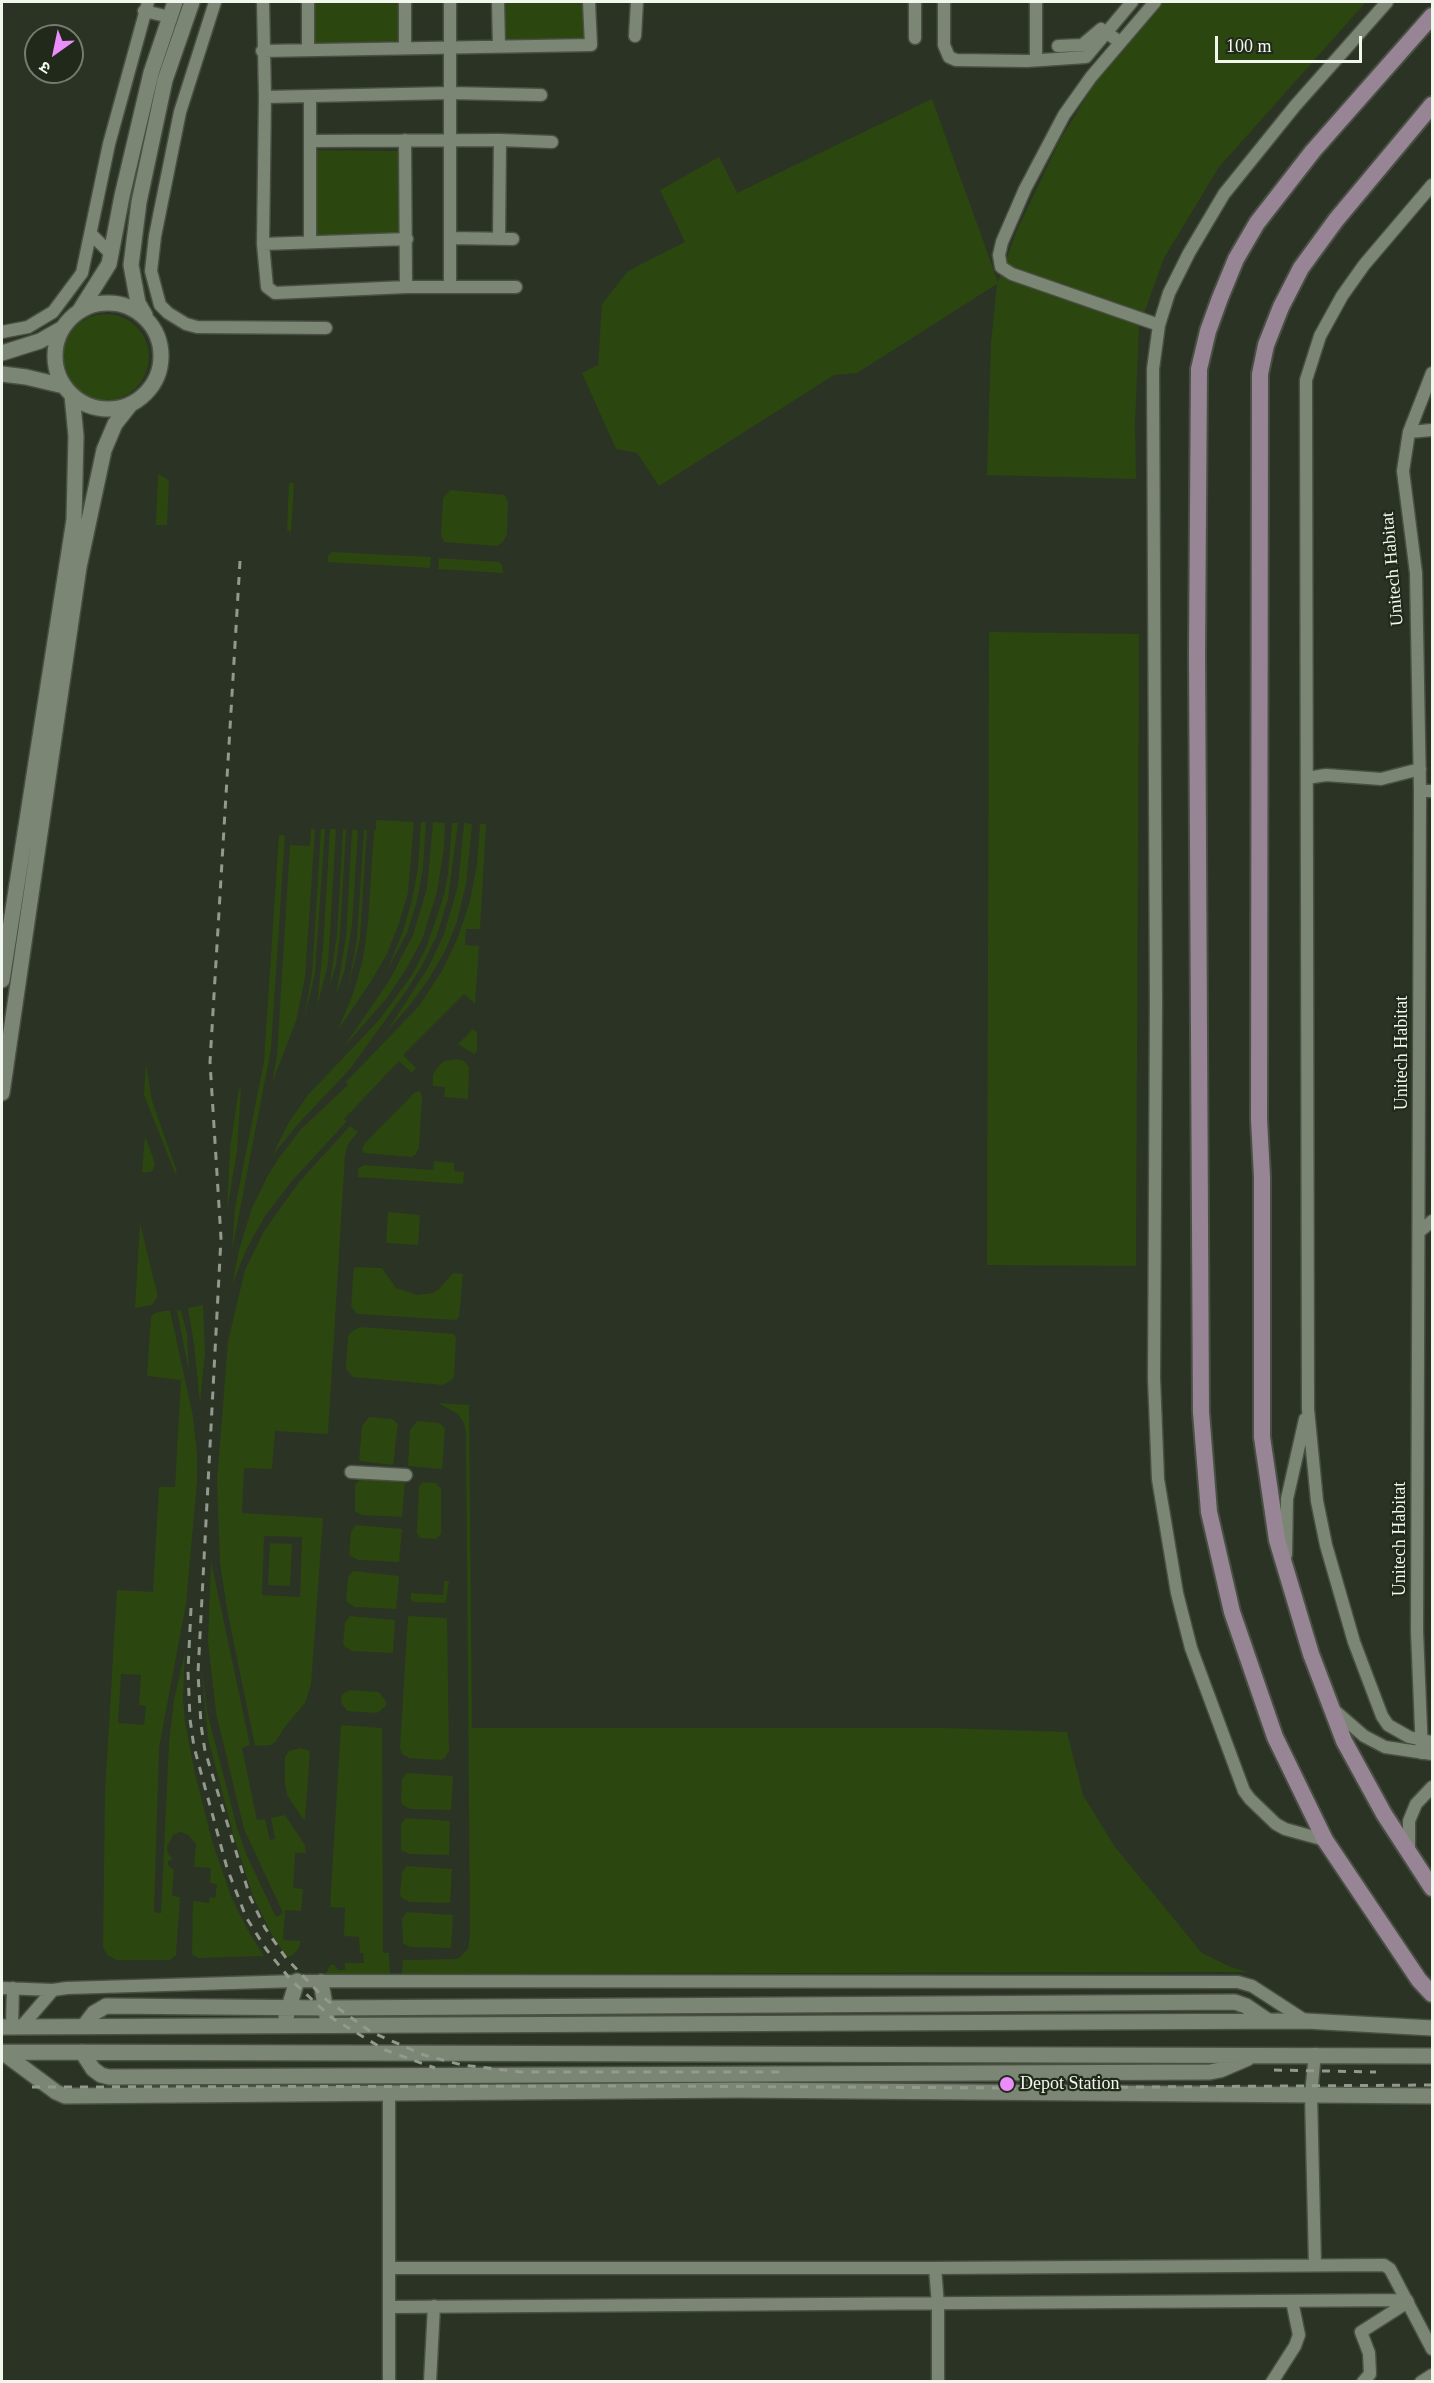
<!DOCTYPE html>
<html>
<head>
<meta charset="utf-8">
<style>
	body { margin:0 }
	#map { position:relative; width:1434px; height:2383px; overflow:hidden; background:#2b3325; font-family:"Times New Roman","Noto Sans Devanagari",serif }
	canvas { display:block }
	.frame { position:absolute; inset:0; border:3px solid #f1f7ed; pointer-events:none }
	.north { position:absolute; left:24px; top:24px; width:60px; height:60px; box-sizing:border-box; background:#21291b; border:2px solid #747b6f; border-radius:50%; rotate:213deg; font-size:16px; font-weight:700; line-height:24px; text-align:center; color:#f1f7ed }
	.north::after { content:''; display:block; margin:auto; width:21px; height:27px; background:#eb8dfc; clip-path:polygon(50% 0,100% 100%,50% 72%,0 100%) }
	.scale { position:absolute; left:1215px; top:36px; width:147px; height:27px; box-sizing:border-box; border:3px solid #f1f7ed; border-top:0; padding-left:8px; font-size:18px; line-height:21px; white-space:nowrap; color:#f1f7ed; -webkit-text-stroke:4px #21291b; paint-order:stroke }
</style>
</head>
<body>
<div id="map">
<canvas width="1434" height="2383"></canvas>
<div class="frame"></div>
<div class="north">उ</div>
<div class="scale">100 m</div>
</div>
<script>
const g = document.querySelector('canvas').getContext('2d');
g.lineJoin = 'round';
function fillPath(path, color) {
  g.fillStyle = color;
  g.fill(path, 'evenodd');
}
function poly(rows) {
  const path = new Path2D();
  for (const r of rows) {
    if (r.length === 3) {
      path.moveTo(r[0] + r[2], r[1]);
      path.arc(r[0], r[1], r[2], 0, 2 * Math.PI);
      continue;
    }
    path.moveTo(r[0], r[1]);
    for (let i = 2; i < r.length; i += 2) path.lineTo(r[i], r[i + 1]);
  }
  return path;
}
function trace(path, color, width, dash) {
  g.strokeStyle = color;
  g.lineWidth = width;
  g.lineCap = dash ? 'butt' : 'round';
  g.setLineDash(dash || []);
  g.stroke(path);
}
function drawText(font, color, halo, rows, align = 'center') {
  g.font = font + ' "Times New Roman",serif';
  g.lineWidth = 4.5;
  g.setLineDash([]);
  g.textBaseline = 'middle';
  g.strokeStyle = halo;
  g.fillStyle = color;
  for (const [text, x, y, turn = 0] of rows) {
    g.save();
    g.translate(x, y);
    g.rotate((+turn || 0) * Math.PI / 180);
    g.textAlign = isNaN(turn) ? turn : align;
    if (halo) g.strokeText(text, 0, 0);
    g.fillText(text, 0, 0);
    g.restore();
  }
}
fillPath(poly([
	[314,2,398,2,398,41,313,44],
	[505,2,583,2,584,42,505,41],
	[1163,2,1366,2,1219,167,1164,258,1139,327,1135,424,1136,479,987,475,991,343,997,284,857,373,834,375,659,486,637,453,616,449,582,373,598,365,602,304,628,271,685,242,660,190,719,157,737,193,932,99,998,282,1017,230,1060,140,1102,71],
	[314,150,401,151,400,233,315,236],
	[106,357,43],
	[158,474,169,480,167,525,156,525],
	[289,483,294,483,291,533,287,529],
	[450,490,505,495,508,502,507,535,502,543,497,546,444,542,441,535,443,498],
	[332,552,431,557,430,568,328,562,328,556],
	[439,558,499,562,502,565,503,573,438,569],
	[989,632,1139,634,1136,1266,987,1265],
	[376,820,414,822,408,893,399,923,387,954,370,983,338,1030,353,994,363,959,368,922,374,830,376,830],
	[421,822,426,822,423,868,417,901,407,933,387,971,403,931,412,900,418,868],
	[433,822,445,823,444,848,437,892,422,940,405,971,387,998,343,1048,389,981,413,935,427,888],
	[452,823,458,823,448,899,437,935,423,964,407,990,350,1069,299,1123,272,1156,289,1122,308,1095,379,1020,412,975,426,948,444,895,448,873],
	[464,823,472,824,466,884,457,922,445,951,430,977,411,1004,387,1031,428,968,444,934,458,886],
	[480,824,486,824,480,929,466,929,465,945,479,946,475,1004,464,994,403,1055,416,1068,412,1073,399,1061,344,1119,347,1121,292,1181,265,1216,246,1250,232,1285,239,1250,252,1208,267,1177,279,1158,301,1129,348,1085,346,1082,419,1006,443,969,458,937,470,901,477,865],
	[311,829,315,829,305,978,296,1021,272,1083,277,1056,290,845,310,846],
	[321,829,325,829,315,973,304,1021,312,973],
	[330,829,336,829,330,933,328,964,317,1007,323,948],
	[343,829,346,830,340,935,336,965,329,988,337,935],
	[352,830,358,830,352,925,344,973,336,995,346,938],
	[364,830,367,830,360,939,348,988,357,938],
	[279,835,285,835,271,1049,232,1251,235,1208,264,1061],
	[473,1029,477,1032,477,1051,474,1054,458,1044],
	[457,1059,464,1061,469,1067,468,1099,444,1097,445,1087,433,1086,433,1074,438,1067,444,1061],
	[146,1063,152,1101,177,1172,175,1173,144,1095],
	[239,1089,241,1089,237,1151,227,1210,230,1148],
	[420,1091,422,1097,419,1148,415,1155,411,1157,364,1153,362,1150,365,1143,415,1092],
	[350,1126,358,1132,348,1144,345,1155,328,1434,275,1431,272,1469,244,1468,242,1513,323,1518,311,1685,305,1703,284,1728,276,1741,271,1745,255,1746,228,1615,220,1563,217,1481,228,1341,245,1270,264,1231,299,1182],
	[264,1536,302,1537,300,1597,262,1595],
	[145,1136,155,1163,153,1170,150,1172,142,1172],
	[434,1161,454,1163,454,1171,464,1172,463,1184,358,1177,358,1169,364,1165,433,1170],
	[388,1212,420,1215,418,1245,386,1243],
	[140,1223,157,1293,157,1298,152,1305,135,1308],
	[354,1267,382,1268,396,1288,417,1295,433,1293,439,1289,453,1273,463,1274,459,1317,456,1320,357,1314,351,1306],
	[203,1305,205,1352,200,1404,194,1344,188,1308],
	[181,1310,187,1334,189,1372,177,1311],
	[164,1311,170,1311,193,1416,197,1454,197,1481,186,1604,159,1748,154,1912,161,1913,169,1743,174,1700,185,1652,183,1698,185,1722,195,1774,213,1844,231,1896,246,1927,264,1956,198,1958,192,1954,193,1901,209,1903,210,1897,215,1898,217,1884,210,1883,211,1868,194,1867,196,1844,187,1834,180,1832,173,1835,167,1847,168,1854,173,1859,168,1861,168,1865,174,1870,172,1896,180,1897,176,1955,170,1960,117,1960,107,1955,103,1947,105,1792,117,1590,153,1592,159,1487,175,1487,181,1380,147,1376,151,1317,155,1313],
	[121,1674,141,1675,139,1705,146,1706,144,1725,118,1723],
	[360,1327,454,1334,456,1339,454,1376,452,1380,442,1385,353,1377,346,1369,348,1336,351,1332],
	[438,1403,469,1405,472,1728,943,1728,1067,1732,1083,1795,1115,1847,1202,1953,1233,1968,1249,1972,402,1974,403,1960,458,1959,468,1949,470,1936,466,1433,464,1423,458,1414],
	[369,1417,392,1419,398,1424,393,1465,359,1461,362,1426],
	[417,1421,439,1423,445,1428,442,1469,408,1466,410,1430],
	[360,1479,405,1483,402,1517,362,1515,355,1511,355,1485],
	[423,1482,436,1483,441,1489,441,1534,436,1539,420,1538,417,1533,419,1486],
	[356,1525,402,1529,399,1562,358,1560,351,1556,349,1554,351,1531],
	[270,1543,292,1544,290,1586,268,1585],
	[211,1561,250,1745,242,1748,257,1820,265,1819,270,1840,275,1839,271,1818,285,1815,305,1845,306,1853,295,1853,293,1888,303,1889,301,1911,285,1910,283,1940,301,1941,298,1950,291,1956,286,1956,271,1933,253,1896,234,1837,208,1738,201,1663,208,1716,238,1831,247,1856,276,1917,283,1913,244,1829,216,1713,208,1641],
	[353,1571,399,1576,396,1609,355,1607,348,1603,346,1600,348,1577],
	[444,1581,449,1581,446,1603,415,1602,411,1600,411,1593,443,1595],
	[350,1616,395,1620,393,1653,352,1651,345,1647,343,1644,345,1622],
	[408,1616,447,1618,449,1751,445,1758,441,1760,409,1758,402,1754,400,1748],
	[350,1690,379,1692,386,1701,386,1706,377,1713,347,1711,342,1704,341,1698,343,1694],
	[341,1725,382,1728,383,1953,389,1953,390,1974,326,1974,330,1965,334,1965,338,1970,345,1970,345,1963,364,1963,363,1953,360,1953,359,1937,344,1936,345,1908,330,1907],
	[300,1748,310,1751,305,1819,303,1819,287,1795,285,1784,285,1757,289,1751],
	[407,1773,453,1776,451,1810,410,1809,403,1805,401,1802,402,1779],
	[406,1818,450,1821,449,1855,409,1854,401,1850,401,1824],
	[407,1866,452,1869,450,1903,410,1902,402,1898,400,1895,402,1872],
	[407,1912,453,1915,451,1948,410,1947,403,1943,402,1918]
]), '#2c460f');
const minor = poly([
	[215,2,180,112,155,236,151,271,160,305,168,313,186,324,197,327,326,328],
	[263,2,265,97,263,244,267,287,275,293,406,287,516,287],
	[405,2,405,47],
	[498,2,499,46],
	[915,2,915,38],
	[944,2,944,45,949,57,956,60,1027,61,1086,57,1132,2],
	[1036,2,1036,60],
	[1155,2,1091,77,1064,115,1025,189,1002,242,999,255,1001,267,1012,274,1159,325],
	[144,11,170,17],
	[635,36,637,2],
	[1058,46,1082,45,1101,29,1120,42],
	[308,49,308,2],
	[262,51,591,45,589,2],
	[310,96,310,242],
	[265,97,450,93,541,95],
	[405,140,406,287],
	[310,141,500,140,552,142],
	[1432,185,1364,265,1342,296,1320,336,1306,380,1306,389,1308,1409,1317,1501,1326,1545,1354,1642,1382,1716,1388,1725,1409,1737,1432,1742],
	[91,234,111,254],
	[450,238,513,239],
	[499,239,500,140],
	[263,244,407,239],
	[450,287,450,2],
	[2,332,28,327,53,312,82,273,109,144,148,2],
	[1409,432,1432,430],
	[1307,778,1326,775,1381,779,1420,769],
	[1420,791,1432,791],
	[1420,1231,1432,1221],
	[351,1472,406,1475],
	[1286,1555,1287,1499,1305,1419],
	[1334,1710,1364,1736,1385,1747,1432,1754],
	[1422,1753,1417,1631,1420,791,1416,573,1403,471,1409,432,1432,373],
	[1325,1840,1285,1829,1276,1824,1250,1799,1244,1791,1191,1648,1177,1593,1158,1479,1154,1378,1156,1003,1153,369,1159,325,1169,293,1189,253,1224,194,1295,106,1387,2],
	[1409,1852,1409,1821,1416,1804,1432,1787],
	[2,1988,53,1990],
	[12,2026,13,1988],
	[22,2026,53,1990,67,1988,297,1981,1238,1982,1252,1986,1306,2021],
	[389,2094,389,2382],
	[1315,2265,1311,2094,1315,2054],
	[390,2268,935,2268,1384,2265,1390,2269,1432,2349],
	[935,2268,938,2305,938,2382],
	[391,2307,1407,2300],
	[430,2382,434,2306],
	[1272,2382,1295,2346,1299,2335,1292,2301],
	[1363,2382,1370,2374,1369,2353,1361,2332,1408,2302],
	[1421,2382,1432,2375]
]);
const tertiary = poly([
	[108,356,53],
	[80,310,109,264,122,196,151,73,175,2],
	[145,315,138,303,131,265,139,202,165,80,192,2],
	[2,353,40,341,61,329],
	[2,374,26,377,64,386],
	[2,980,74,520,76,436,72,395],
	[2,1093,79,567,104,450,115,424,130,405],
	[321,1982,327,2017],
	[286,2017,297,1981],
	[84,2026,94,2013,106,2006,328,2008,1235,2002,1246,2006,1268,2021],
	[2,2027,1306,2021,1432,2028],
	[2,2052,56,2092,65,2096,739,2090,1432,2096],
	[2,2052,1432,2056],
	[82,2052,93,2069,101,2075,109,2077,1210,2072,1220,2070,1248,2058]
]);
const secondary = poly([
	[1432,16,1313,151,1257,223,1236,259,1220,298,1208,331,1199,369,1197,654,1201,1412,1209,1512,1232,1612,1275,1737,1325,1840,1419,1980,1432,1994],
	[1432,105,1336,220,1301,268,1281,307,1266,345,1260,374,1259,1119,1262,1177,1262,1437,1277,1540,1311,1654,1344,1741,1384,1814,1432,1888]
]);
trace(minor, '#495043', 15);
trace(tertiary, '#495043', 18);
trace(secondary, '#495043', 20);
trace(minor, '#7c8675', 12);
trace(tertiary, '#7c8675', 15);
trace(secondary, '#978596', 16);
trace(poly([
	[240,561,210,1062,221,1238,198,1673,201,1725,205,1751,250,1897,265,1928,286,1958,324,1998,371,2032,424,2055,462,2065,521,2072,785,2072],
	[191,1608,188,1671,190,1719,194,1747,227,1868,246,1917,266,1949,290,1979,332,2018,385,2050,435,2068],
	[1274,2070,1376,2072],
	[32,2087,652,2086,1009,2088,1432,2085]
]), '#92998d', 3, [8, 8]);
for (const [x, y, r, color] of [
	[1007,2084,8,"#eb8dfc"]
]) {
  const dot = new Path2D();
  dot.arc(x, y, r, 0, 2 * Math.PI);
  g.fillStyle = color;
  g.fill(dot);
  trace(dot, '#21291b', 2);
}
drawText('18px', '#f1f7ed', '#21291b', [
	["Unitech Habitat",1393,569,-95],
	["Unitech Habitat",1402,1053,-90],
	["Unitech Habitat",1400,1539,-90]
]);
drawText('18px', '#f1f7ed', '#21291b', [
	["Depot Station",1020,2084]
], 'left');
</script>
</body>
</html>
